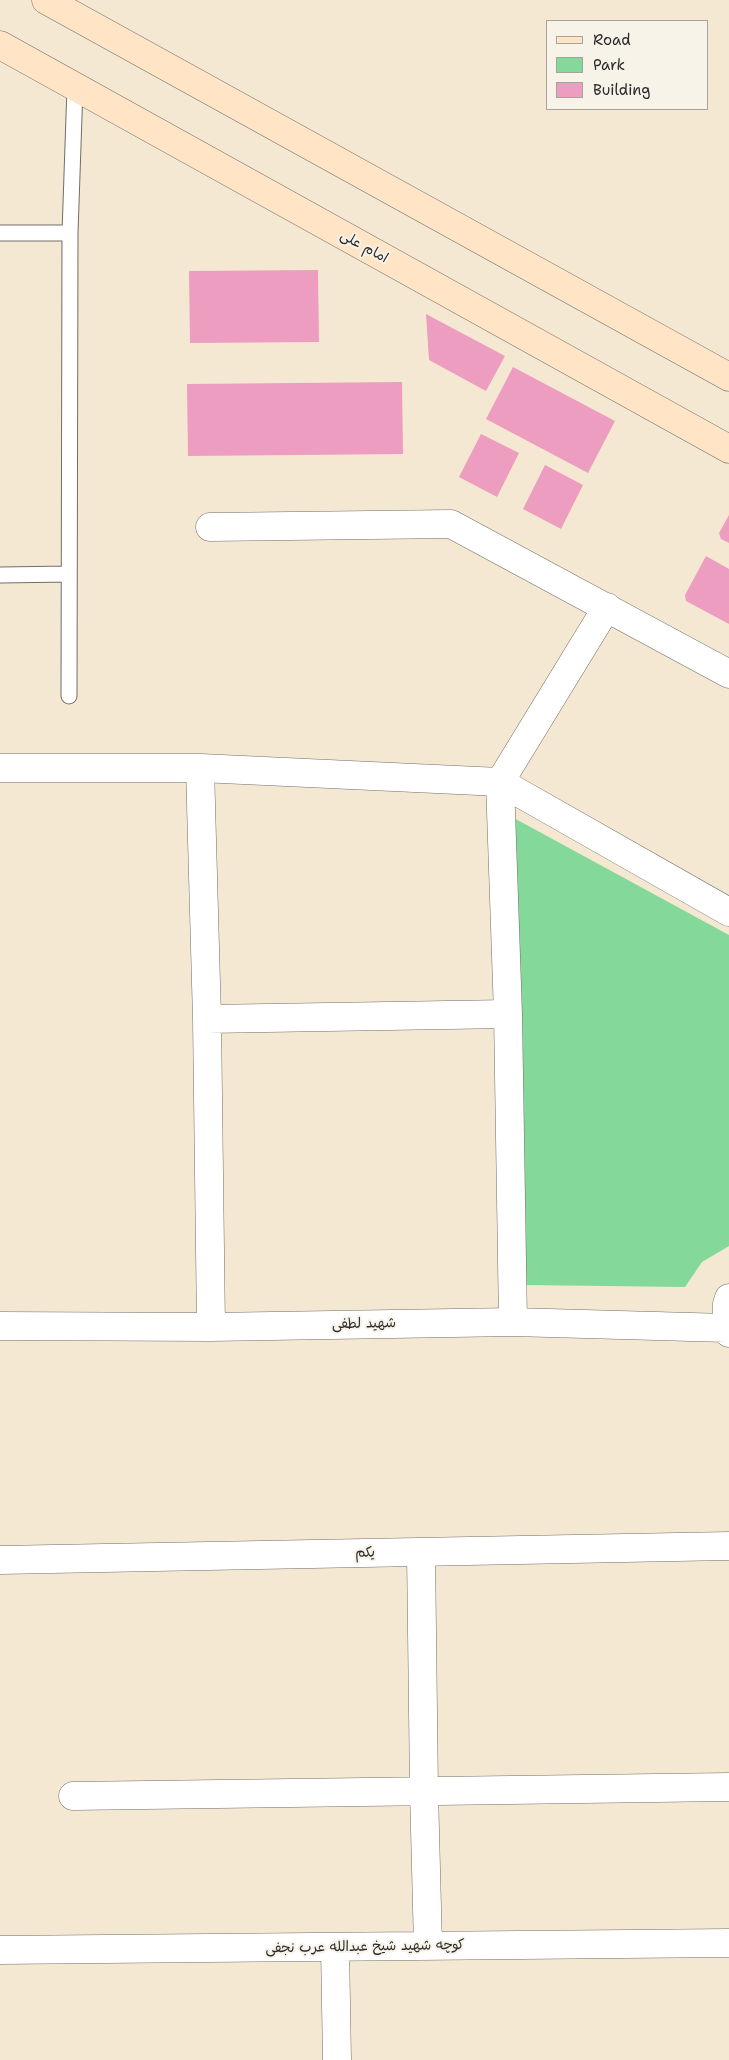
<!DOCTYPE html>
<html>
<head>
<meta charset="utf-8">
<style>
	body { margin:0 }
	#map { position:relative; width:729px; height:2060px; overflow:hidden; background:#f5e8d3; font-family:"Shantell Sans",sans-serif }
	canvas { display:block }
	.legend { position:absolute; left:546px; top:20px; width:162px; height:90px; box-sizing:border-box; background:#f7f3e8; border:1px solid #a5a39c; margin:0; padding:6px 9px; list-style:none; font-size:15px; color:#2b2b2b }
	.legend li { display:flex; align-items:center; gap:10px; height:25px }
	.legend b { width:25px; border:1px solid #a5a39c }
</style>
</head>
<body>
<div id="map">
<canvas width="729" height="2060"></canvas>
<ul class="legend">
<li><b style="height:6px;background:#ffe4c6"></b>Road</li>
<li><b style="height:14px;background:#84d899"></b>Park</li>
<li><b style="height:14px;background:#ed9dc0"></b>Building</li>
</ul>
</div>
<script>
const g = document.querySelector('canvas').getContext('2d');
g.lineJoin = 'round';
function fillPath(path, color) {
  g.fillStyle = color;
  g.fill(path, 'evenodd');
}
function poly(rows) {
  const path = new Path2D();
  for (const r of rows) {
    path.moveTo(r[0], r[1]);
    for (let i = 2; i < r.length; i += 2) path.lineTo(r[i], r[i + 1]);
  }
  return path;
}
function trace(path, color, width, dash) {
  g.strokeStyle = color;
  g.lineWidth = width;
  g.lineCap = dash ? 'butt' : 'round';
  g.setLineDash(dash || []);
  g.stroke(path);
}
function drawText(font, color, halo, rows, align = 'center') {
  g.font = font + ' "Shantell Sans","Playpen Sans Arabic",sans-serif';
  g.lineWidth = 4;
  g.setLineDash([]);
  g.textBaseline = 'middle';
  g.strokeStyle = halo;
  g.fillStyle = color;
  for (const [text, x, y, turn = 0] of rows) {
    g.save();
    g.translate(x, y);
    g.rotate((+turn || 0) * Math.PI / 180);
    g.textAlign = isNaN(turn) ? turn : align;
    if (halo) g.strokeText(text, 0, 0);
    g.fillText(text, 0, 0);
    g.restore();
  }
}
fillPath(poly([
	[512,817,729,935,729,1246,702,1262,685,1287,523,1285]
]), '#84d899');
fillPath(poly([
	[318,270,319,342,190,343,189,271],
	[426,314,505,356,486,391,429,360],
	[513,367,615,421,588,473,486,419],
	[402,382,403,454,188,456,187,384],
	[481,434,519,453,497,497,459,477],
	[545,465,583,485,561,529,523,509],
	[729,515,729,543,721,539,719,533],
	[706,556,729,569,729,624,686,601,685,595]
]), '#ed9dc0');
const lane = poly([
	[0,233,70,233],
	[0,575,69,574],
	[69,696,70,233,75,87]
]);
const street = poly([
	[210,527,451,524,729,674],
	[0,768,200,768,500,782,729,912],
	[200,768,207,1019,211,1327],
	[207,1019,508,1014],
	[729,1298,727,1304,727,1328,729,1333],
	[513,1322,508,1014,500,782,607,607],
	[0,1326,211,1327,513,1322,727,1328],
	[421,1552,424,1791,428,1946],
	[0,1560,729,1546],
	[73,1796,729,1787],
	[335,1947,337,2060],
	[0,1950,729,1943]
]);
const secondary = poly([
	[46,0,729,377],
	[0,45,729,449]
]);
trace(lane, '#726d66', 17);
trace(street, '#726d66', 29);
trace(secondary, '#726d66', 29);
trace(lane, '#fff', 15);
trace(street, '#fff', 28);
trace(secondary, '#ffe4c6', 28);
drawText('14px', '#2b2b2b', '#f7f3e8', [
	["امام علی",364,247,29],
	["شهید لطفی",364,1324,-1],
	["یکم",365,1553,-1],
	["کوچه شهید شیخ عبدالله عرب نجفی",365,1947,-1]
]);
</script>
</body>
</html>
